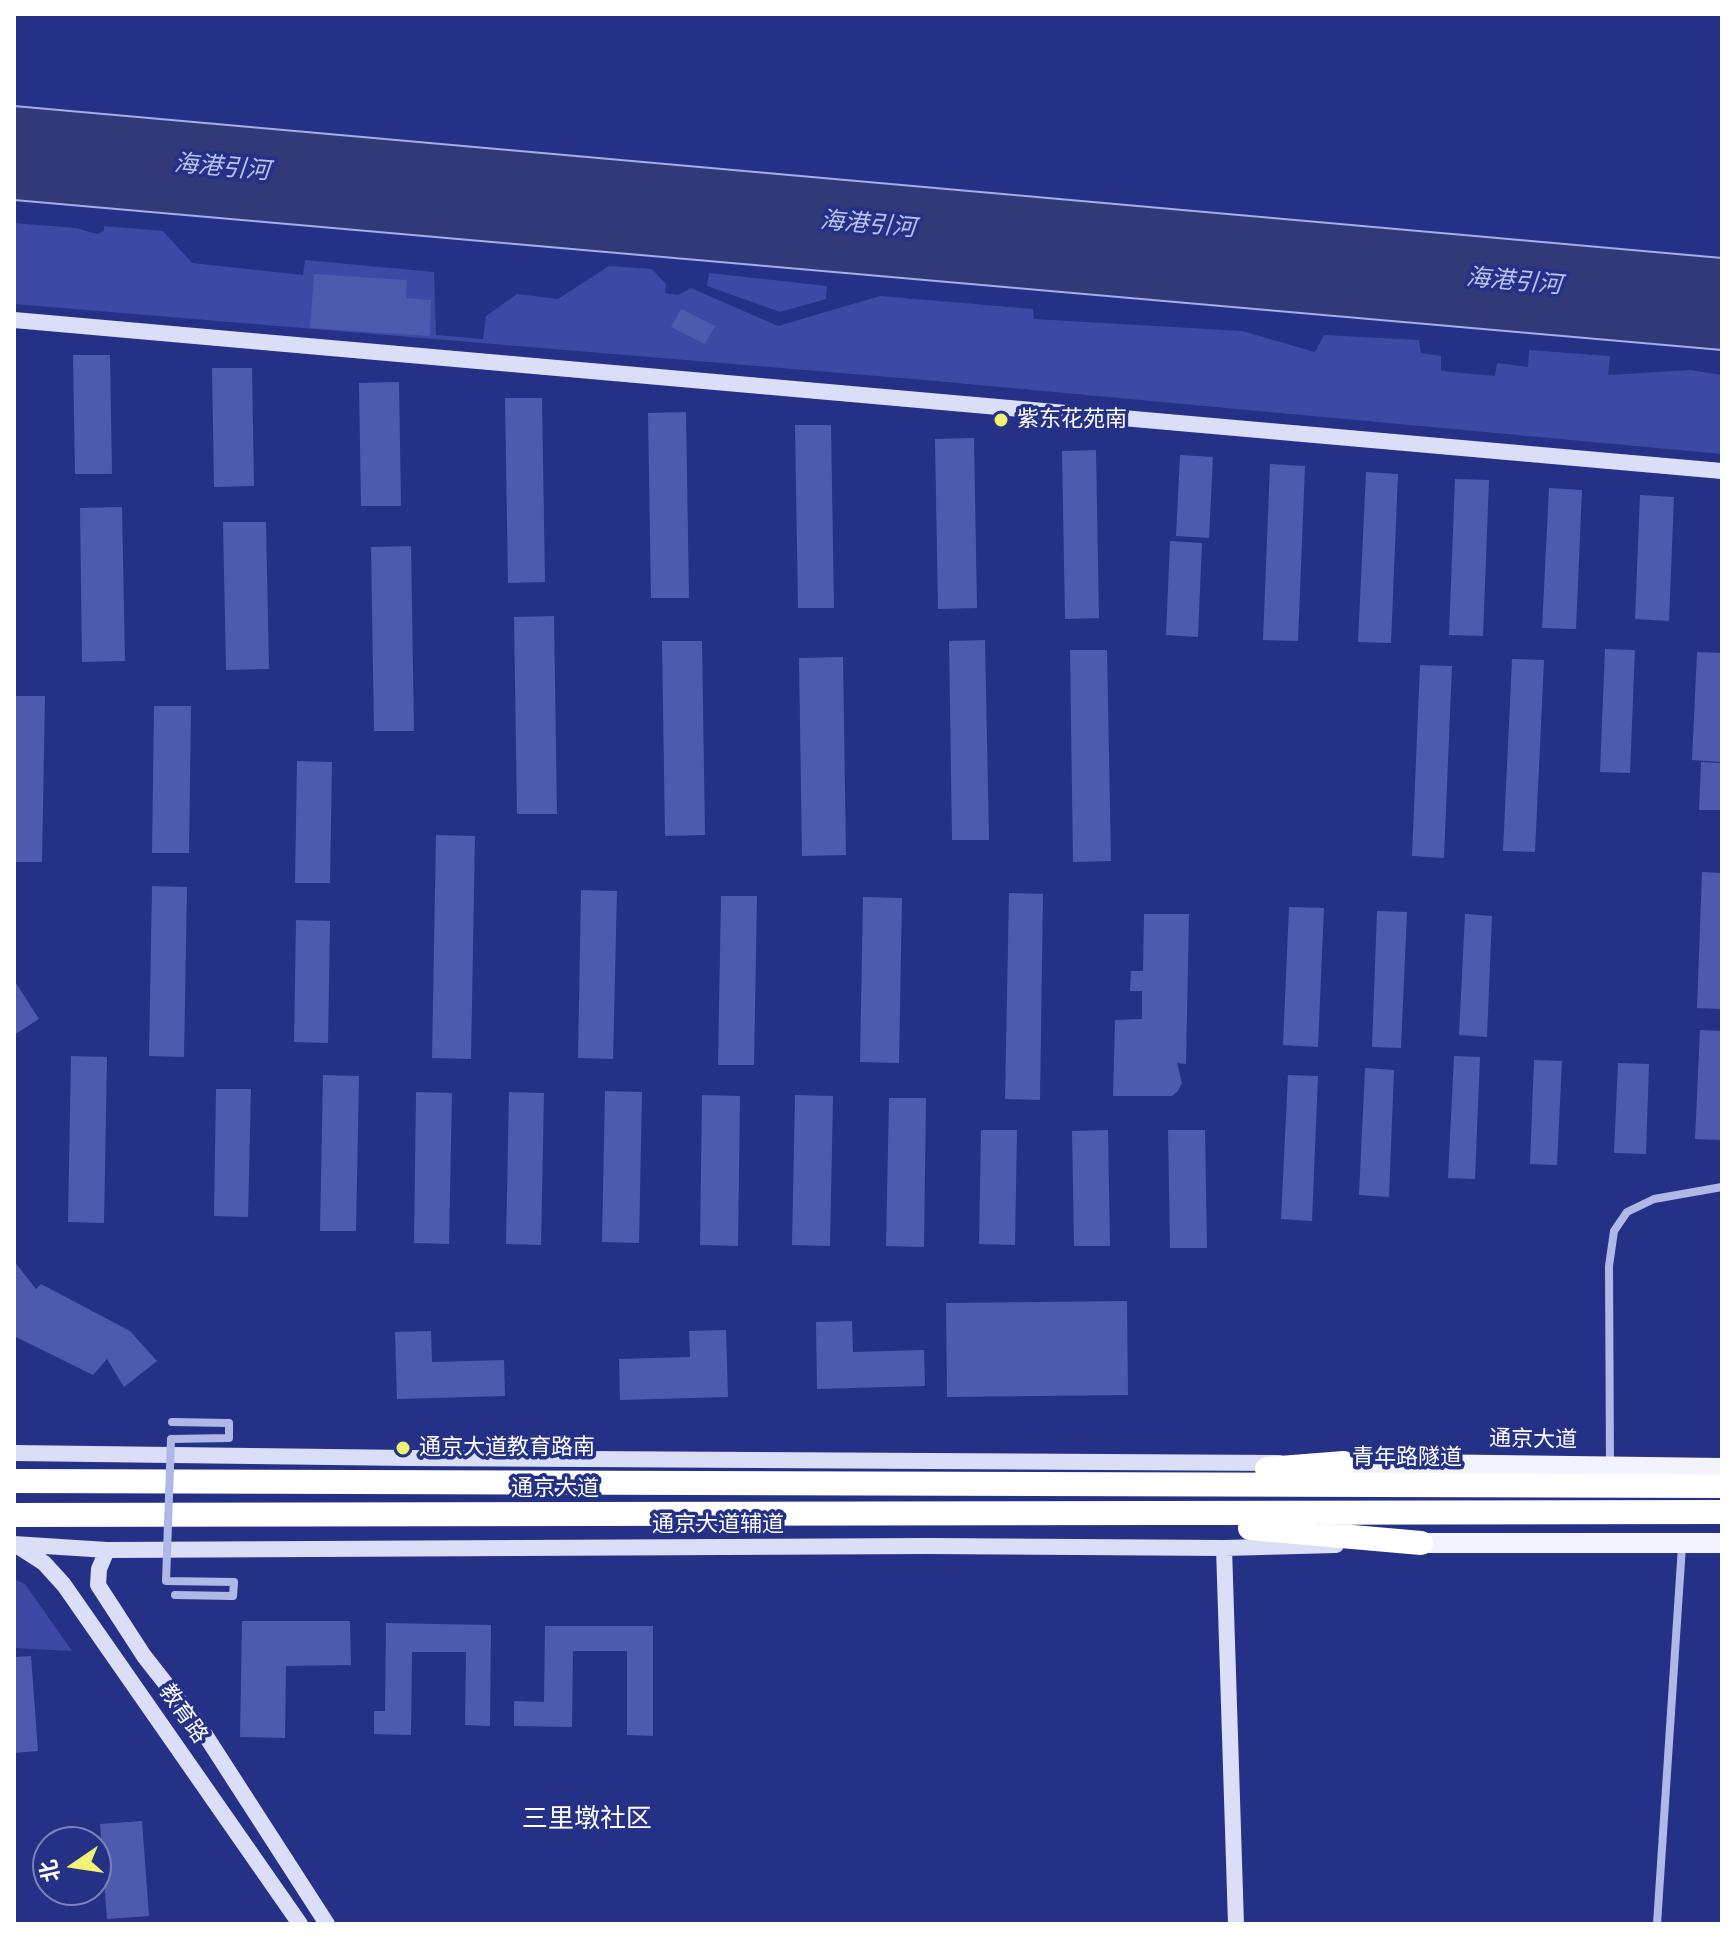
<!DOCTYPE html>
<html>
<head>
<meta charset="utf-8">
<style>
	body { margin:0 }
	#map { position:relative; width:1736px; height:1938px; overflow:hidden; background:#253186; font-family:"Fira Sans Condensed","Noto Sans SC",sans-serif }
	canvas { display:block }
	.frame { position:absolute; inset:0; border:16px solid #fff; pointer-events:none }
	.north { position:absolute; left:32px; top:1826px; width:80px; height:80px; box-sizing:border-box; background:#253186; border:2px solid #7c83b6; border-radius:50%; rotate:257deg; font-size:22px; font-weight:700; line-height:32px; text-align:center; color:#fff }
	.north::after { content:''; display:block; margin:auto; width:28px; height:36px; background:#eff274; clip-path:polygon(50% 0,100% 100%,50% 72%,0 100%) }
</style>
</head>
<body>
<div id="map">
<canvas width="1736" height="1938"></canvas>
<div class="frame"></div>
<div class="north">北</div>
</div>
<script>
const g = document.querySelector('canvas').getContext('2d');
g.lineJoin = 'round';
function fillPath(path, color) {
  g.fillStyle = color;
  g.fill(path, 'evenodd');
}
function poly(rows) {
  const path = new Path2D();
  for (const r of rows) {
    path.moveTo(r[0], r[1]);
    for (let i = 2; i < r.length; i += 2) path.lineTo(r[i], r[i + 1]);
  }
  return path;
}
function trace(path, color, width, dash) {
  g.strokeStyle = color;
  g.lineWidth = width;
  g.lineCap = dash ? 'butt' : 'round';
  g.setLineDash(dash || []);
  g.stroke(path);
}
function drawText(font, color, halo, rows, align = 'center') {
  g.font = font + ' "Fira Sans Condensed","Noto Sans SC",sans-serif';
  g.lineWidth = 7;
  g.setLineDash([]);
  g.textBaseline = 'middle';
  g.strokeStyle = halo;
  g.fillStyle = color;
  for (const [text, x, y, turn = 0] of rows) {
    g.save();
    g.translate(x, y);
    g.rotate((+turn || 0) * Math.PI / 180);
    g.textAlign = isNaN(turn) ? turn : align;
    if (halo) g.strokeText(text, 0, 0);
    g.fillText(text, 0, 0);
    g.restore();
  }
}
fillPath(poly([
	[14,223,76,228,97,234,104,231,104,226,163,231,192,263,303,275,305,260,434,272,436,335,483,339,486,316,517,294,558,299,609,266,652,269,666,284,665,293,678,295,691,288,778,326,880,296,1033,309,1034,319,1242,331,1315,352,1324,335,1419,340,1421,353,1441,356,1441,371,1495,376,1497,363,1528,367,1529,350,1610,356,1608,375,1691,370,1722,375,1722,454,925,380,14,304],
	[709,273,827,286,826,299,780,312,707,286],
	[14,1579,25,1584,72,1651,14,1648]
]), '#3c4aa5');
const water = poly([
	[14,106,1722,258,1722,350,14,200,14,106]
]);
fillPath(water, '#313979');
trace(water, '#a4aee9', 2);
fillPath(poly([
	[314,274,407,280,406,298,431,300,430,336,310,328],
	[681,309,715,326,705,344,671,327],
	[73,355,110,355,112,474,75,474],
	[212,368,252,368,254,486,214,487],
	[399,382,401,506,361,506,359,383],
	[505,398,542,398,545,582,508,583],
	[686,412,689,598,651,598,648,413],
	[795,425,831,425,834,608,798,608],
	[974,438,977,608,938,609,935,439],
	[1096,450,1099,618,1065,619,1062,451],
	[1180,455,1213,457,1209,538,1176,536],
	[1270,464,1305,466,1298,641,1263,640],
	[1366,472,1398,474,1391,643,1358,642],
	[1455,479,1489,480,1483,636,1449,635],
	[1549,488,1582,490,1576,629,1542,628],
	[1640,495,1674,497,1669,621,1635,619],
	[122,507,125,661,82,662,80,508],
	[223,522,266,522,269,669,226,670],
	[1170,541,1202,543,1198,637,1166,635],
	[411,546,414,731,374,731,371,547],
	[554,616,557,814,517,814,514,617],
	[985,640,989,840,952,840,949,641],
	[662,641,702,641,705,835,665,836],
	[1605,649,1635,650,1630,773,1600,772],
	[1070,650,1107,650,1111,861,1073,862],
	[1697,652,1722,653,1722,762,1692,760],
	[843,657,846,855,802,856,799,658],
	[1512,659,1544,660,1535,852,1503,851],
	[1420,665,1452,666,1444,858,1412,856],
	[14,696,45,696,42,862,14,862],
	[154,706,191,706,189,853,152,853],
	[297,761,332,762,330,883,295,883],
	[1701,762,1722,763,1722,810,1699,810],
	[436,835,475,836,471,1059,432,1058],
	[1702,872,1722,873,1722,1009,1697,1008],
	[152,886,187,887,184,1057,149,1056],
	[581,890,617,891,613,1059,578,1058],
	[1009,893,1043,894,1040,1100,1005,1099],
	[721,896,757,896,754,1065,718,1065],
	[863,897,902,898,899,1063,860,1062],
	[1289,907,1324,908,1318,1047,1283,1045],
	[1377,911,1407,912,1401,1048,1372,1047],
	[1144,914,1189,914,1186,1064,1177,1063,1182,1083,1178,1091,1172,1096,1113,1096,1115,1020,1142,1019,1142,991,1130,991,1131,971,1143,971],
	[1465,914,1492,916,1487,1037,1459,1035],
	[296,920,330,921,328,1043,294,1042],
	[14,980,39,1019,14,1035],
	[1700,1030,1722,1031,1722,1140,1695,1139],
	[71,1056,107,1057,104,1223,68,1222],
	[1454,1056,1480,1057,1475,1179,1448,1178],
	[1534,1060,1562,1061,1557,1165,1530,1164],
	[1618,1063,1649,1064,1646,1154,1614,1153],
	[1365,1068,1394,1070,1389,1197,1359,1195],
	[323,1075,359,1076,356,1231,320,1231],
	[1288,1075,1318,1076,1312,1221,1281,1219],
	[216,1089,251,1089,248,1217,214,1216],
	[605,1091,642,1092,639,1243,602,1242],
	[416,1092,452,1093,449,1244,414,1243],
	[509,1092,544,1093,541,1245,506,1244],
	[702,1095,740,1096,738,1246,700,1245],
	[795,1095,833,1096,830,1246,792,1245],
	[889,1098,926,1098,924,1247,886,1246],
	[981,1130,1017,1130,1015,1245,979,1244],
	[1108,1130,1110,1246,1074,1246,1072,1131],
	[1168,1130,1205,1130,1207,1248,1170,1248],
	[14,1261,36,1289,41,1284,130,1331,157,1361,124,1387,107,1359,93,1375,14,1336],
	[1127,1301,1128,1395,947,1397,946,1303],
	[852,1321,853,1352,924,1350,925,1386,817,1389,816,1322],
	[726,1330,728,1397,620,1400,619,1359,690,1357,689,1331],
	[431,1331,432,1362,504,1360,505,1396,397,1399,395,1332],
	[242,1621,350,1621,351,1665,286,1666,285,1738,240,1737],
	[386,1623,491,1625,490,1726,465,1725,466,1652,412,1652,411,1735,374,1734,374,1711,385,1711],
	[545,1626,653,1626,653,1736,627,1735,627,1651,573,1651,572,1727,514,1726,514,1701,544,1702],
	[31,1656,38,1751,14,1753,14,1657],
	[142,1821,149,1916,107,1919,100,1824]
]), '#4d5aae');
trace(poly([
	[1610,1466,1609,1266,1614,1231,1627,1212,1654,1199,1722,1187],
	[1657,1924,1682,1546]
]), '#b0b8e8', 8);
trace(poly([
	[14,320,1722,471],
	[14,1453,409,1458,1279,1463],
	[14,1544,107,1550,929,1546,1224,1548,1336,1545],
	[16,1545,44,1563,64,1585,300,1924],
	[1224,1548,1236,1924],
	[107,1550,99,1569,98,1585,144,1656,202,1730,327,1924]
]), '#dadef7', 16);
trace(poly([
	[1344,1463,1722,1468],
	[1421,1543,1722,1543]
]), '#f2f3fe', 20);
trace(poly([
	[1267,1469,1344,1463],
	[14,1481,1722,1486],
	[14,1515,1722,1512],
	[1250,1528,1421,1543]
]), '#fff', 24);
trace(poly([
	[172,1422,229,1423,229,1438,171,1439,166,1581,234,1582,233,1596,175,1595]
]), '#b0b8e8', 8);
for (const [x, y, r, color] of [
	[1001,420,8,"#eff274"],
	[403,1448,8,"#eff274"]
]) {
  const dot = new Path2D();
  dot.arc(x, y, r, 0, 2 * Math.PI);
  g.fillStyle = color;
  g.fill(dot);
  trace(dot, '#253186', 3);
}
drawText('22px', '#fff', '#253186', [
	["紫东花苑南",1017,420],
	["通京大道教育路南",419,1448]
], 'left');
drawText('22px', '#fff', '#253186', [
	["通京大道",1533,1440,1],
	["青年路隧道",1407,1458],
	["通京大道",555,1489],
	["通京大道辅道",718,1525],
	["教育路",183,1714,55]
]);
drawText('italic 24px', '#bbc3f0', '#253186', [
	["海港引河",222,168,5],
	["海港引河",868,225,5],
	["海港引河",1514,282,5]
]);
drawText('26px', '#fff', '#253186', [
	["三里墩社区",587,1820]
]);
</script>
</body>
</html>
